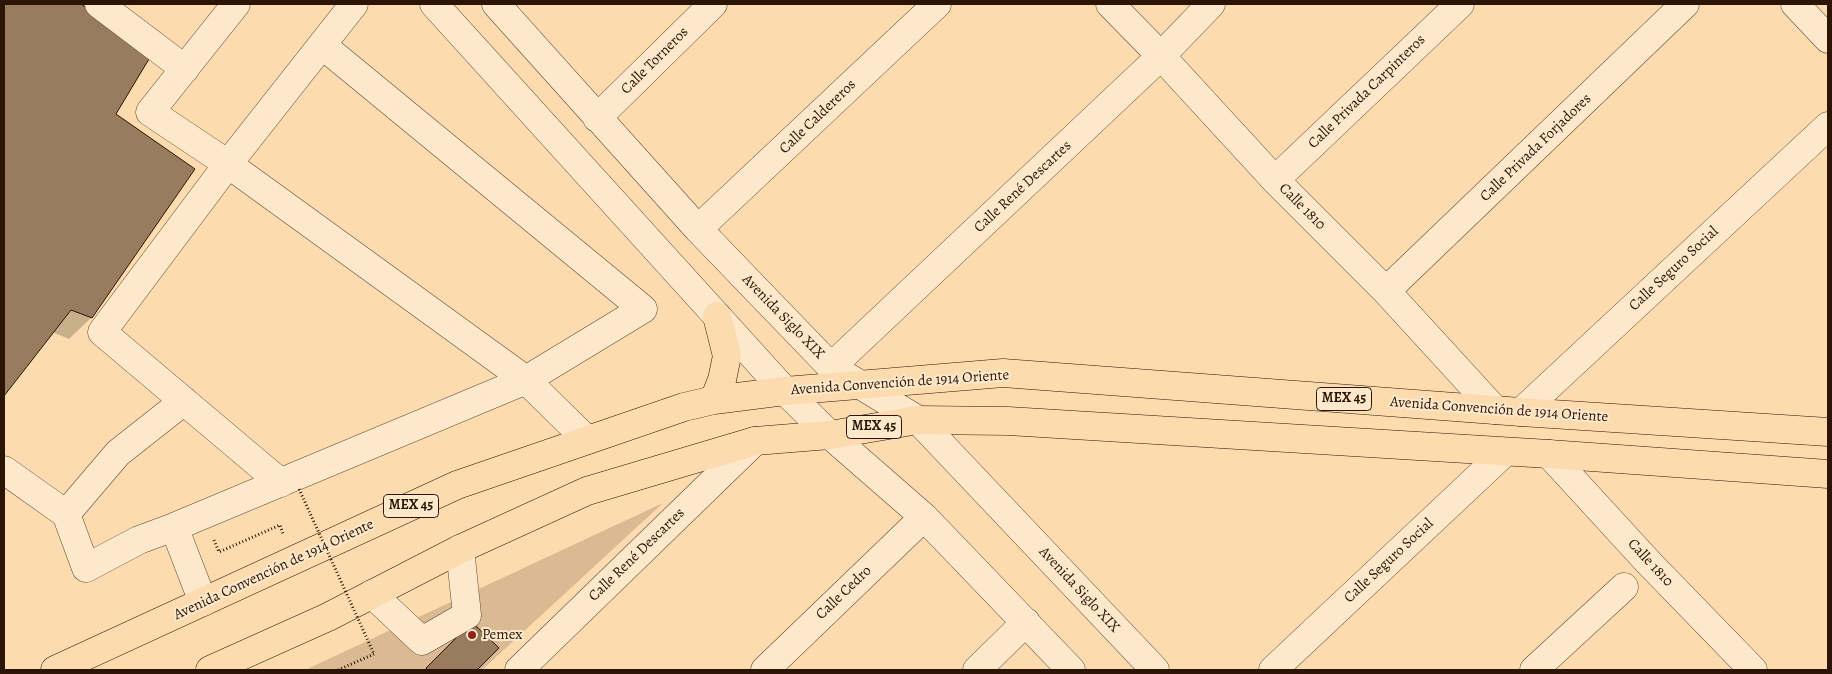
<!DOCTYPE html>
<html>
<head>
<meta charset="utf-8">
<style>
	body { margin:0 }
	#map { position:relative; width:1832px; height:674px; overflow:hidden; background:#fcdcaf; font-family:Alegreya,serif }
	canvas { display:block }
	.frame { position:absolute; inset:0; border:5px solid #2c1505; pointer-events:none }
</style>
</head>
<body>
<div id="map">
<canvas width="1832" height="674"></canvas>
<div class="frame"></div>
</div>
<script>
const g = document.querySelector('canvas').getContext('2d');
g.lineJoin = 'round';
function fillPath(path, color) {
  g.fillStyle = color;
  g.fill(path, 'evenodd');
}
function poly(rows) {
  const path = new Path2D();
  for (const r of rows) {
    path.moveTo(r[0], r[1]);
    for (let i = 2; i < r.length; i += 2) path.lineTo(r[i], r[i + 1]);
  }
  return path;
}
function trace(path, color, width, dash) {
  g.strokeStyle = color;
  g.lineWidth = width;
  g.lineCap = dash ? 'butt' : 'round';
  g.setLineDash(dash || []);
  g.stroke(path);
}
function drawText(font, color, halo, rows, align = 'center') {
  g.font = font + ' Alegreya,serif';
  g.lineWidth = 4;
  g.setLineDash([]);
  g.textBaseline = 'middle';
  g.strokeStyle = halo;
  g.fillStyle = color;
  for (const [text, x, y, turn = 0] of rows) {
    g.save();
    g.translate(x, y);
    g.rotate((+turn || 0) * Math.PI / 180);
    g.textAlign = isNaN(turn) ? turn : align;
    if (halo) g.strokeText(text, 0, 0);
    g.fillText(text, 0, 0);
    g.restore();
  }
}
fillPath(poly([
	[663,503,482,670,305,670]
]), '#d9ba92');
fillPath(poly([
	[4,4,79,4,150,54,115,114,91,318,69,339,52,332,4,394],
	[472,624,497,648,475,670,425,670]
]), '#0003');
const building = poly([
	[4,4,81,4,152,54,116,114,195,169,92,318,71,310,4,396,4,4],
	[472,622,499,648,477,670,428,670,426,668,472,622]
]);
fillPath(building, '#987c5d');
trace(building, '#2c1505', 1);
const minor = poly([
	[99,4,185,69],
	[236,4,150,112,228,164,526,380,587,440],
	[434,4,785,391,830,435,924,517,1071,670],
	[496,4,698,229,831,367,918,420,1155,670],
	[1110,4,1161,56,1275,180,1386,291,1495,410],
	[1795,4,1828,39],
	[597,118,713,4],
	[1275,180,1460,4],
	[698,229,937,4],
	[1386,291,1685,4],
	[831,367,1161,56,1211,4],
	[1521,412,1828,126],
	[1549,454,1649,563,1753,670],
	[4,470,66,514,118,453,184,401],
	[281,483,102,332,228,164,354,4],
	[66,514,86,568,139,540,174,527,526,380,643,309,322,45],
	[174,527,203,602],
	[372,594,422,641,467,615,460,549],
	[519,670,755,441],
	[765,670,924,517],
	[977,670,1026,622],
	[1273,670,1505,452],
	[1534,670,1624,587]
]);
const major = poly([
	[714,400,722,380,727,356,717,316],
	[55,670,457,485,684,407,714,400,785,391,1003,373,1521,412,1828,432],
	[210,670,328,617,460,549,587,491,755,441,830,435,918,420,1008,421,1549,454,1828,474]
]);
trace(minor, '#604730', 29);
trace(major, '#2c1505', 29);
trace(poly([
	[214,540,219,552,280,525,283,534],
	[338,670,374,654]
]), '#2c1505', 3, [1, 2.5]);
trace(minor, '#fde8cb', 28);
trace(major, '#fcdcaf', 28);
trace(poly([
	[299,489,374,654]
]), '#2c1505', 3, [1, 2.5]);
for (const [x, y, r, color] of [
	[472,635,5,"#8f2418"]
]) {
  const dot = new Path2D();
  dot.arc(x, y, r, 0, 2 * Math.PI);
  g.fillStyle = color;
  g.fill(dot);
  trace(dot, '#fde8cb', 2);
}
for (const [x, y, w] of [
	[1344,399,55],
	[874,427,55],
	[411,506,55]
]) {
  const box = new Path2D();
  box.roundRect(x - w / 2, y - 11.5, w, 23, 4);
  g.fillStyle = '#fde8cb';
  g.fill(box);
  trace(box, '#2c1505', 1);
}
drawText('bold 14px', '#2c1505', null, [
	["MEX 45",1344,399],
	["MEX 45",874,427],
	["MEX 45",411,506]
]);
drawText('15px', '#2c1505', '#fde8cb', [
	["Calle Torneros",655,61,-45],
	["Calle Privada Carpinteros",1367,92,-44],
	["Calle Caldereros",818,117,-44],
	["Calle Privada Forjadores",1536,148,-44],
	["Calle René Descartes",1023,187,-43],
	["Calle 1810",1302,207,45],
	["Calle Seguro Social",1674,269,-43],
	["Avenida Siglo XIX",783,317,46],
	["Avenida Convención de 1914 Oriente",900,383,-4],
	["Avenida Convención de 1914 Oriente",1499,410,4],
	["Calle René Descartes",637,555,-44],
	["Calle Seguro Social",1389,561,-43],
	["Calle 1810",1650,563,47],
	["Avenida Convención de 1914 Oriente",274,570,-25],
	["Avenida Siglo XIX",1079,590,47],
	["Calle Cedro",844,593,-44]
]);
drawText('15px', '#2c1505', '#fde8cb', [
	["Pemex",482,635]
], 'left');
</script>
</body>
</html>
